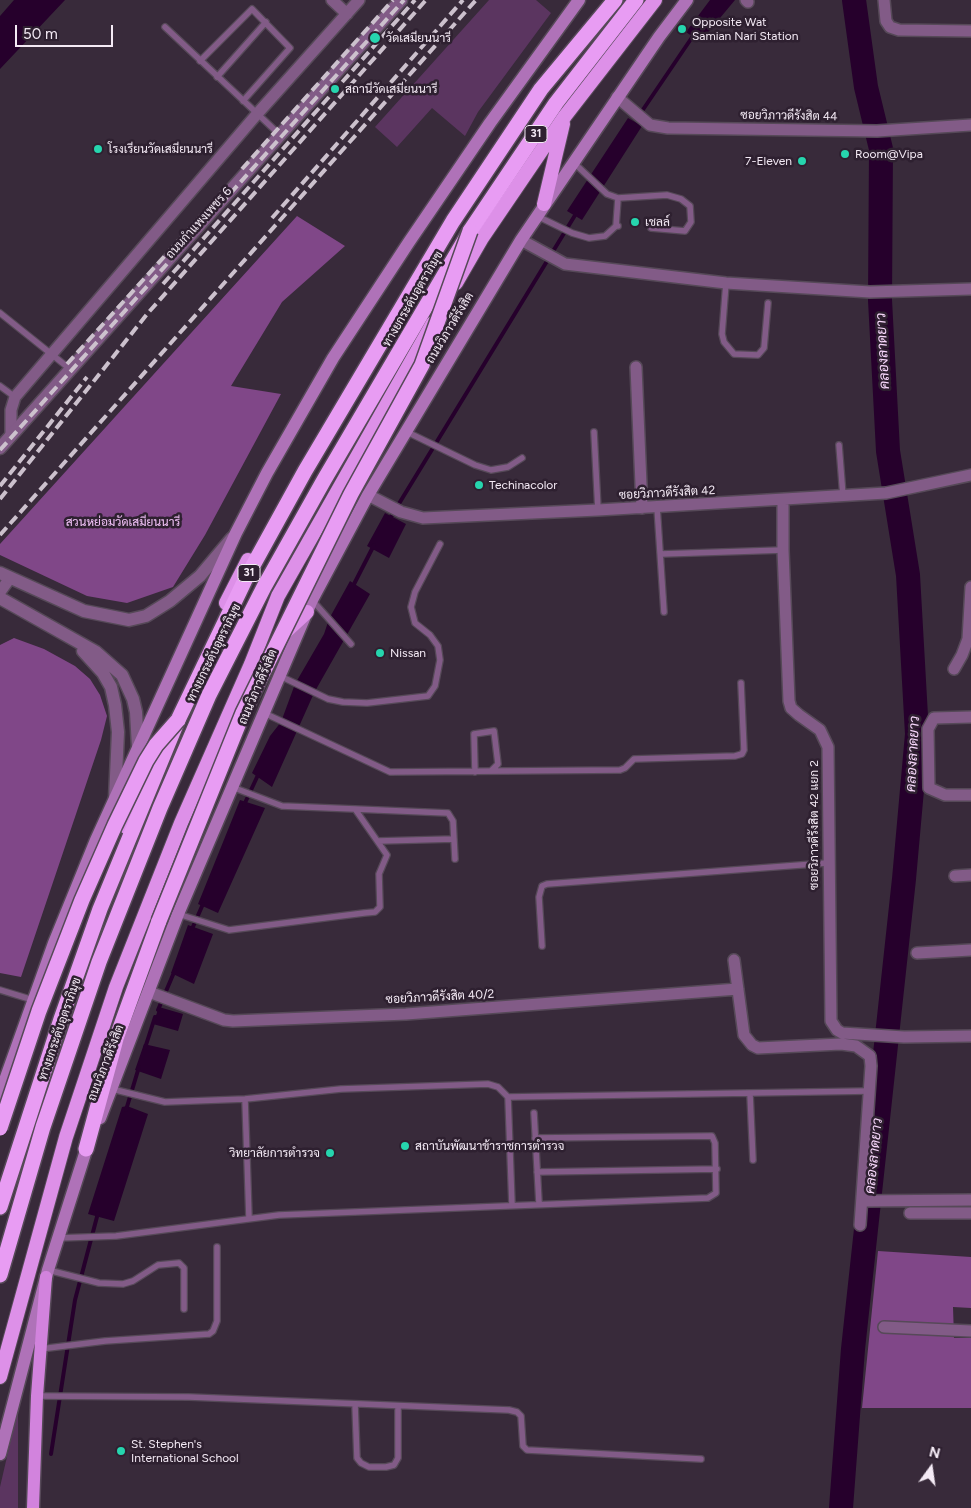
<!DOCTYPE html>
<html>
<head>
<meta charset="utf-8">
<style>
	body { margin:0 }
	#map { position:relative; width:971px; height:1508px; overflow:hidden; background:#382a3a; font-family:Figtree,sans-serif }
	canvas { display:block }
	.north { position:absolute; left:906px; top:1443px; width:50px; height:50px; -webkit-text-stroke:4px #2e2030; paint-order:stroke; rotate:14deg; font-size:14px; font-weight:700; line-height:20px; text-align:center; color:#f4eaf5 }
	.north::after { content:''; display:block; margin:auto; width:18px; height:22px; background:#f4eaf5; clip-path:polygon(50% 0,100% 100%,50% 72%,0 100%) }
	.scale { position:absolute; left:15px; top:25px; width:98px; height:22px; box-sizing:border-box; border:2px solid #f4eaf5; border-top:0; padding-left:6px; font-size:15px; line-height:18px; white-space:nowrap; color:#f4eaf5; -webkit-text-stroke:4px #2e2030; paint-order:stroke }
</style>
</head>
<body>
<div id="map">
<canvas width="971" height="1508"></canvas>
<div class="north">N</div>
<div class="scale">50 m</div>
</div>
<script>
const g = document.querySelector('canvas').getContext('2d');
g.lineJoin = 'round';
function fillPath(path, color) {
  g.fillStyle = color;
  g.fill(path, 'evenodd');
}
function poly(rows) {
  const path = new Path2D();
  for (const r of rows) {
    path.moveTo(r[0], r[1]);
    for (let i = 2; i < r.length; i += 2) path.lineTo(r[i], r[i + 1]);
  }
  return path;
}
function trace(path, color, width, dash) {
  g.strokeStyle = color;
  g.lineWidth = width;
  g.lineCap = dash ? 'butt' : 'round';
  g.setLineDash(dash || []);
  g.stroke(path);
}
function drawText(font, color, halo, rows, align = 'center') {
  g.font = font + ' Figtree,Sarabun,sans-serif';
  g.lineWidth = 5;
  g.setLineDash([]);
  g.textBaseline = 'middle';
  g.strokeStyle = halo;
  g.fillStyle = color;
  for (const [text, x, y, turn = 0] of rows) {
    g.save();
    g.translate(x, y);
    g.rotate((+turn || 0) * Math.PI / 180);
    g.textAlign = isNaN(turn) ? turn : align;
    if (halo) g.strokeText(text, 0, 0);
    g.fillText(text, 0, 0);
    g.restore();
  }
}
fillPath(poly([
	[489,0,536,0,551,13,478,112,465,136,432,108,397,147,375,127],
	[18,1409,18,1508,0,1508,0,1487]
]), '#5b3560');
fillPath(poly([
	[297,216,345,246,282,302,231,386,281,394,205,535,173,587,127,603,87,596,0,555,0,544],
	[14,638,44,649,75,666,90,679,100,695,107,716,101,740,21,977,0,973,0,645],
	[878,1251,971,1257,971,1308,953,1307,954,1338,971,1338,971,1408,862,1408]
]), '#804788');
fillPath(poly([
	[14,0,65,0,0,69,0,16],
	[710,0,735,0,700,42,686,32],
	[628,118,642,126,582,220,567,211],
	[385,513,406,524,389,558,367,546],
	[350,581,370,594,314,693,272,787,252,773,270,736,281,722,295,684,324,634,329,619],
	[240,800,265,808,218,913,198,904],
	[188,925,213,934,194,984,171,973],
	[159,1007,183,1014,178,1031,153,1024],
	[144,1044,170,1050,161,1079,135,1070],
	[127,1106,148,1114,114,1221,88,1214,122,1107]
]), '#26002c');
trace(poly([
	[640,114,695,33],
	[389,520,577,212],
	[352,588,374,545],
	[244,805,258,775],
	[192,929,203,904],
	[158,1010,175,970],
	[145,1048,155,1017],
	[126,1110,139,1067],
	[51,1454,75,1300,98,1213]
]), '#26002c', 4);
trace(poly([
	[841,1508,853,1349,904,879,917,734,908,575,888,451,880,300,881,149,866,87,854,0]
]), '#26002c', 24);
const service = poly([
	[165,27,279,134],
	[200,61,252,9,290,48,243,101],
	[217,77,266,22],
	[573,162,607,194,618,198],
	[537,216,572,233,589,238,605,236,616,226],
	[618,226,616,226,618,198,667,195,681,199,690,206,691,222,685,231,651,228],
	[726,283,722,334,724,342,734,354,758,355,764,348,768,303],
	[0,313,70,369],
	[0,386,15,397],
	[405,431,475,465,491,470,508,467,522,458],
	[594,432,598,510],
	[839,445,843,496],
	[657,507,664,612],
	[661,554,783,550],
	[312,600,351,644],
	[280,676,328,699,343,702,367,703,428,696,435,686,440,660,438,646,430,635,415,623,411,607,415,592,440,544],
	[264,713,390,772,620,770,625,768,634,759,735,756,742,754,744,750,741,683],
	[475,772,474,734,494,731,498,764,491,771],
	[355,809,448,813,453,821,455,859],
	[378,841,454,839],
	[178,914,229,930,364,913,375,912,380,907,379,874,387,855,355,809,282,806,232,787],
	[542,946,539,897,542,886,547,884,827,863],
	[0,990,33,1000],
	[112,1089,165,1102,245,1099,341,1089,488,1084,498,1087,508,1097,512,1205],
	[750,1094,753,1160],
	[508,1097,869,1091],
	[245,1099,249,1218],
	[534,1113,539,1203],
	[537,1172,717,1169],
	[58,1238,116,1236,279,1215,708,1198,716,1193,715,1143,712,1136,535,1138],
	[48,1270,99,1283,123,1284,133,1281,158,1265,179,1263,184,1268,184,1309],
	[40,1349,105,1341,209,1334,213,1331,217,1321,217,1247],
	[38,1396,189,1397,509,1410,517,1412,521,1416,523,1446,527,1450,701,1459],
	[355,1404,357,1458,361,1463,369,1467,386,1467,394,1465,398,1458,398,1406]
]);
const minor = poly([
	[332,0,347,14],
	[746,0,748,2],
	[884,0,886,21,890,27,899,30,971,31],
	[617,97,650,125,668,128,877,131,971,125],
	[521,240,565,264,726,283,870,292,971,289],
	[636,367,642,508],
	[11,436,11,410,15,397,257,114,359,0],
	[368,495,401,512,423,518,598,510,886,493,971,475],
	[783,500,783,550,789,701,791,708,799,715,820,730,828,747,831,1021,837,1030,842,1033,904,1037,971,1036],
	[0,592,10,578],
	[954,669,962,655,968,639,971,587],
	[971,717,934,718,928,729,929,788,945,795,971,795],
	[955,876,971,875],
	[917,953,971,950],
	[734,960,744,1035,752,1045,758,1048,841,1044,856,1046,870,1056,871,1066,860,1225],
	[149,992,224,1020,233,1021,406,1014,738,989],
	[862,1201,971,1200],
	[910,1213,971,1213],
	[884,1327,971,1331]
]);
const tertiary = poly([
	[0,448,401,0],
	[0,573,84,611,129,620,146,616,170,601,200,576,232,538],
	[0,598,96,652,122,675,133,699,136,712,138,747],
	[83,651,103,673,111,687,115,705,118,732,115,798]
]);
const secondary = poly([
	[0,1094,54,943,96,840,236,533,267,473,333,358,409,242,490,123,579,0],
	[100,1118,178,914,312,600,368,495,521,240,659,37,687,0],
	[0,1454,48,1270,89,1141]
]);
const primary = poly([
	[33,1508,37,1396,46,1277]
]);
const trunk = poly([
	[544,204,563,124],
	[456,283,482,238,565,116,655,0],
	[226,603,248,560],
	[282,635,307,612],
	[126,827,147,775],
	[0,1377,66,1137,116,987,181,823,251,664,278,596,433,323]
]);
const motorway = poly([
	[86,1149,116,1039,159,921],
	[0,1207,61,1019,100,909,178,720,245,580,305,471,453,221,541,89,615,0],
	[0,1275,43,1127,99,962,160,808,209,695,264,587,324,480,470,231,556,103,636,0]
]);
trace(service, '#564958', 8);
trace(minor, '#564958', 14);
trace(tertiary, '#564958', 15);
trace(secondary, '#564958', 15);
trace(primary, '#564958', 15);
trace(trunk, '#564958', 16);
trace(motorway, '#564958', 18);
trace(service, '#825b87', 5.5);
trace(minor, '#825b87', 11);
trace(tertiary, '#825b87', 12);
trace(secondary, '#af72b8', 12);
trace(primary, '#d283dd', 12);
trace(trunk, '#dd90e8', 14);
trace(motorway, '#e89cf3', 15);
trace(poly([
	[242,169,393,0],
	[272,218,463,0],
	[163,284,415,0],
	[67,364,201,216],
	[0,450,404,0],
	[0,486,87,377],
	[0,499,148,313,426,0],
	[0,535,476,0]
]), '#ccc1cd', 4, [10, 5]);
const motorwayBridge = poly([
	[159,921,243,713,351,494,422,365,470,231],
	[0,1128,39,1011,82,900,115,825,146,761,156,745,178,720]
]);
trace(motorwayBridge, '#564958', 18, []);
trace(motorwayBridge, '#e89cf3', 15);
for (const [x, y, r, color] of [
	[682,29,5,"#26d5ae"],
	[375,38,6,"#26d5ae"],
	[335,89,5,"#26d5ae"],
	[98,149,5,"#26d5ae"],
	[845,154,5,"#26d5ae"],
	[802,161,5,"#26d5ae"],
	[635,222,5,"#26d5ae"],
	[479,485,5,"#26d5ae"],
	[380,653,5,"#26d5ae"],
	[405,1146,5,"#26d5ae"],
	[330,1153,5,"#26d5ae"],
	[121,1451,5,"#26d5ae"]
]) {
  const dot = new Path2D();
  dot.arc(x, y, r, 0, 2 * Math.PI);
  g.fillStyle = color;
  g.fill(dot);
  trace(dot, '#2e2030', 2);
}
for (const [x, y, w] of [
	[536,134,22],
	[249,573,22]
]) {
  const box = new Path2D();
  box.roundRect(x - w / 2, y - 8.5, w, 17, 4);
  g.fillStyle = '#2e2030';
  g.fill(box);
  trace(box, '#f4eaf5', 1);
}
drawText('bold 11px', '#f4eaf5', null, [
	["31",536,134],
	["31",249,573]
]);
drawText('12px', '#f4eaf5', '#2e2030', [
	["Opposite Wat",692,22],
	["Samian Nari Station",692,36],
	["วัดเสมียนนารี",386,38],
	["สถานีวัดเสมียนนารี",345,89],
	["โรงเรียนวัดเสมียนนารี",108,149],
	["Room@Vipa",855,154],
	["7-Eleven",792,161,"right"],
	["เชลล์",645,222],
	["Techinacolor",489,485],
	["Nissan",390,653],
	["สถาบันพัฒนาข้าราชการตำรวจ",415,1146],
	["วิทยาลัยการตำรวจ",320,1153,"right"],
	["St. Stephen's",131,1444],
	["International School",131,1458]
], 'left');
drawText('12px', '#f4eaf5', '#2e2030', [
	["ซอยวิภาวดีรังสิต 44",789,116,1],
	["ถนนกำแพงเพชร 6",199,223,-48],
	["ทางยกระดับอุตราภิมุข",413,299,-60],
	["ถนนวิภาวดีรังสิต",450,328,-59],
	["ซอยวิภาวดีรังสิต 42",667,493,-3],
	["ทางยกระดับอุตราภิมุข",214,653,-64],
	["ถนนวิภาวดีรังสิต",258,687,-67],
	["ซอยวิภาวดีรังสิต 42 แยก 2",814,825,-90],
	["ซอยวิภาวดีรังสิต 40/2",440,997,-3],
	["ทางยกระดับอุตราภิมุข",60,1029,-71],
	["ถนนวิภาวดีรังสิต",106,1063,-69]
]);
drawText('12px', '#f2c2f8', '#2e2030', [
	["สวนหย่อมวัดเสมียนนารี",123,522]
]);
drawText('italic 14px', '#f8d8fc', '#2e2030', [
	["คลองลาดยาว",883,351,-93],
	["คลองลาดยาว",913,754,-87],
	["คลองลาดยาว",874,1156,-84]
]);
</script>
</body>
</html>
